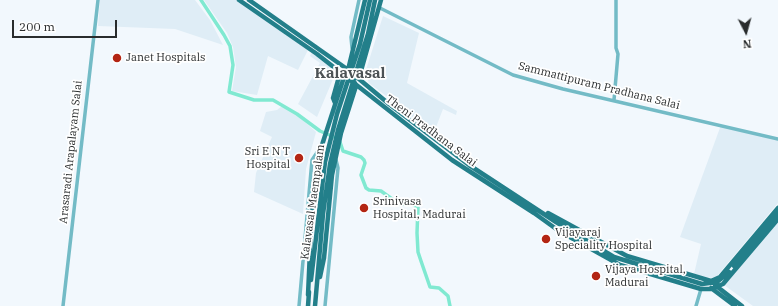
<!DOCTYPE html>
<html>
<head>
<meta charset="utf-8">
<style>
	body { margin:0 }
	#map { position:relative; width:778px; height:306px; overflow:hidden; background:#f2f8fd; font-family:"IBM Plex Serif",serif }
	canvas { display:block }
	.north { position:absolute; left:726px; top:12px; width:40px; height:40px; -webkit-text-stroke:3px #fff; paint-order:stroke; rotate:174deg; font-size:11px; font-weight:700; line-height:16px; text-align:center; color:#292c2d }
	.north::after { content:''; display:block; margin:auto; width:14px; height:18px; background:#292c2d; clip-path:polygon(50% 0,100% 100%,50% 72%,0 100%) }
	.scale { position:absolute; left:12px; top:20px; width:105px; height:18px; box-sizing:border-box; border:2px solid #292c2d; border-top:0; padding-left:5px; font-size:12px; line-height:14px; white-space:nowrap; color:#292c2d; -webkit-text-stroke:3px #fff; paint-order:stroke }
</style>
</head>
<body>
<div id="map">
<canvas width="778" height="306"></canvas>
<div class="north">N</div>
<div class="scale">200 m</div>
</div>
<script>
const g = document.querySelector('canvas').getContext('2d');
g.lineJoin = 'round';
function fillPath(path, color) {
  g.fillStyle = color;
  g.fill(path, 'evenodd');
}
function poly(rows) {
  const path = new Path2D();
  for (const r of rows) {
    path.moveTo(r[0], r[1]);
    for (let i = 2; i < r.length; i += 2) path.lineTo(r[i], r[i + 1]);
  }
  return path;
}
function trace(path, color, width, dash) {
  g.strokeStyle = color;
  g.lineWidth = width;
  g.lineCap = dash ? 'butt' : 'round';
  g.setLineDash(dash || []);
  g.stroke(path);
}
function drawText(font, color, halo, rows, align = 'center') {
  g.font = font + ' "IBM Plex Serif",serif';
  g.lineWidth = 3.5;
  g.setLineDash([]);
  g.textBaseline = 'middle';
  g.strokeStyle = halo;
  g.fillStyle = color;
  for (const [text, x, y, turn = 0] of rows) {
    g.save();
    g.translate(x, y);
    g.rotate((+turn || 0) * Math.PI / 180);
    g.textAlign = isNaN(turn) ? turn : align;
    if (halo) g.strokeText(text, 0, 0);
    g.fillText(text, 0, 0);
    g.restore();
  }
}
fillPath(poly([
	[100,0,195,0,210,20,223,45,175,29,98,26],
	[204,0,236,0,308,50,298,70,268,56,257,95,232,91,236,67,233,47,227,33],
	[383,16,419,33,407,83,457,111,456,115,443,109,433,135,402,108,369,83,365,73],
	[312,51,336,72,317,117,298,104,320,63,310,56],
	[282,106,302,119,316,132,306,169,303,214,254,192,256,173,272,137,260,131,266,112,277,110],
	[721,125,778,140,778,203,717,276,711,278,694,274,701,244,680,237],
	[778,221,778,306,753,306,724,285]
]), '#dfedf6');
trace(poly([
	[201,0,224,35,230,46,233,65,229,92,254,100,273,100,297,114,320,131,334,137],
	[340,142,343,151,361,157,364,160,365,163,361,175,366,188,369,190,381,191,399,204,411,204,418,207,417,233,418,252,421,261,430,287,439,288,448,296,450,306]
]), '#80e9d1', 3.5);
trace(poly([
	[380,8,513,75,563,89,778,139],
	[352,48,351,37,359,0],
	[614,100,618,54,616,48,616,0],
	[63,306,98,0],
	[299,306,312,160,320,148],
	[325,306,338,168,336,160],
	[696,306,701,289]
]), '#73bbc6', 3.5);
trace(poly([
	[239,0,317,54,452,160,534,213,559,231,620,265,701,289,711,289,723,284,728,278,778,219],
	[249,0,347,69,389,104,469,165,556,222,614,257,702,284,717,282,729,272],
	[348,70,365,0],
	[335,103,333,98,340,73],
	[548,213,627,256,711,281,720,277,778,208],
	[734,266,778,213],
	[320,277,324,258,332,175,341,133,356,86,355,83],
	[311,280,325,162,337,114,360,44,370,0],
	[715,285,742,306],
	[711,288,735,306],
	[308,295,311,228,314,191,322,145,344,77,359,78,381,0],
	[308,306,309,292],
	[315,306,323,214,330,164,338,130,368,34,375,0]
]), '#237f8a', 4.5);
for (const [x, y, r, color] of [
	[117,58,5,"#b32513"],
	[299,158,5,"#b32513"],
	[364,208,5,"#b32513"],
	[546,239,5,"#b32513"],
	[596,276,5,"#b32513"]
]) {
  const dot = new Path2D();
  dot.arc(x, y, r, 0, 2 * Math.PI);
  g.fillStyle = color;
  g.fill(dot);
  trace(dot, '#fff', 1.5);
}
drawText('11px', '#292c2d', '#fff', [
	["Janet Hospitals",126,58],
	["Sri E N T",290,152,"right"],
	["Hospital",290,165,"right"],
	["Srinivasa",373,202],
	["Hospital, Madurai",373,215],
	["Vijayaraj",555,233],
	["Speciality Hospital",555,246],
	["Vijaya Hospital,",605,270],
	["Madurai",605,283]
], 'left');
drawText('11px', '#292c2d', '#fff', [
	["Sammattipuram Pradhana Salai",599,86,14],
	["Theni Pradhana Salai",431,131,37],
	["Arasaradi Arapalayam Salai",71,152,-84],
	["Kalavasal Maempalam",313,202,-82]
]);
drawText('bold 15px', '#4c5255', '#fff', [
	["Kalavasal",350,74]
]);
</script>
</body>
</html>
